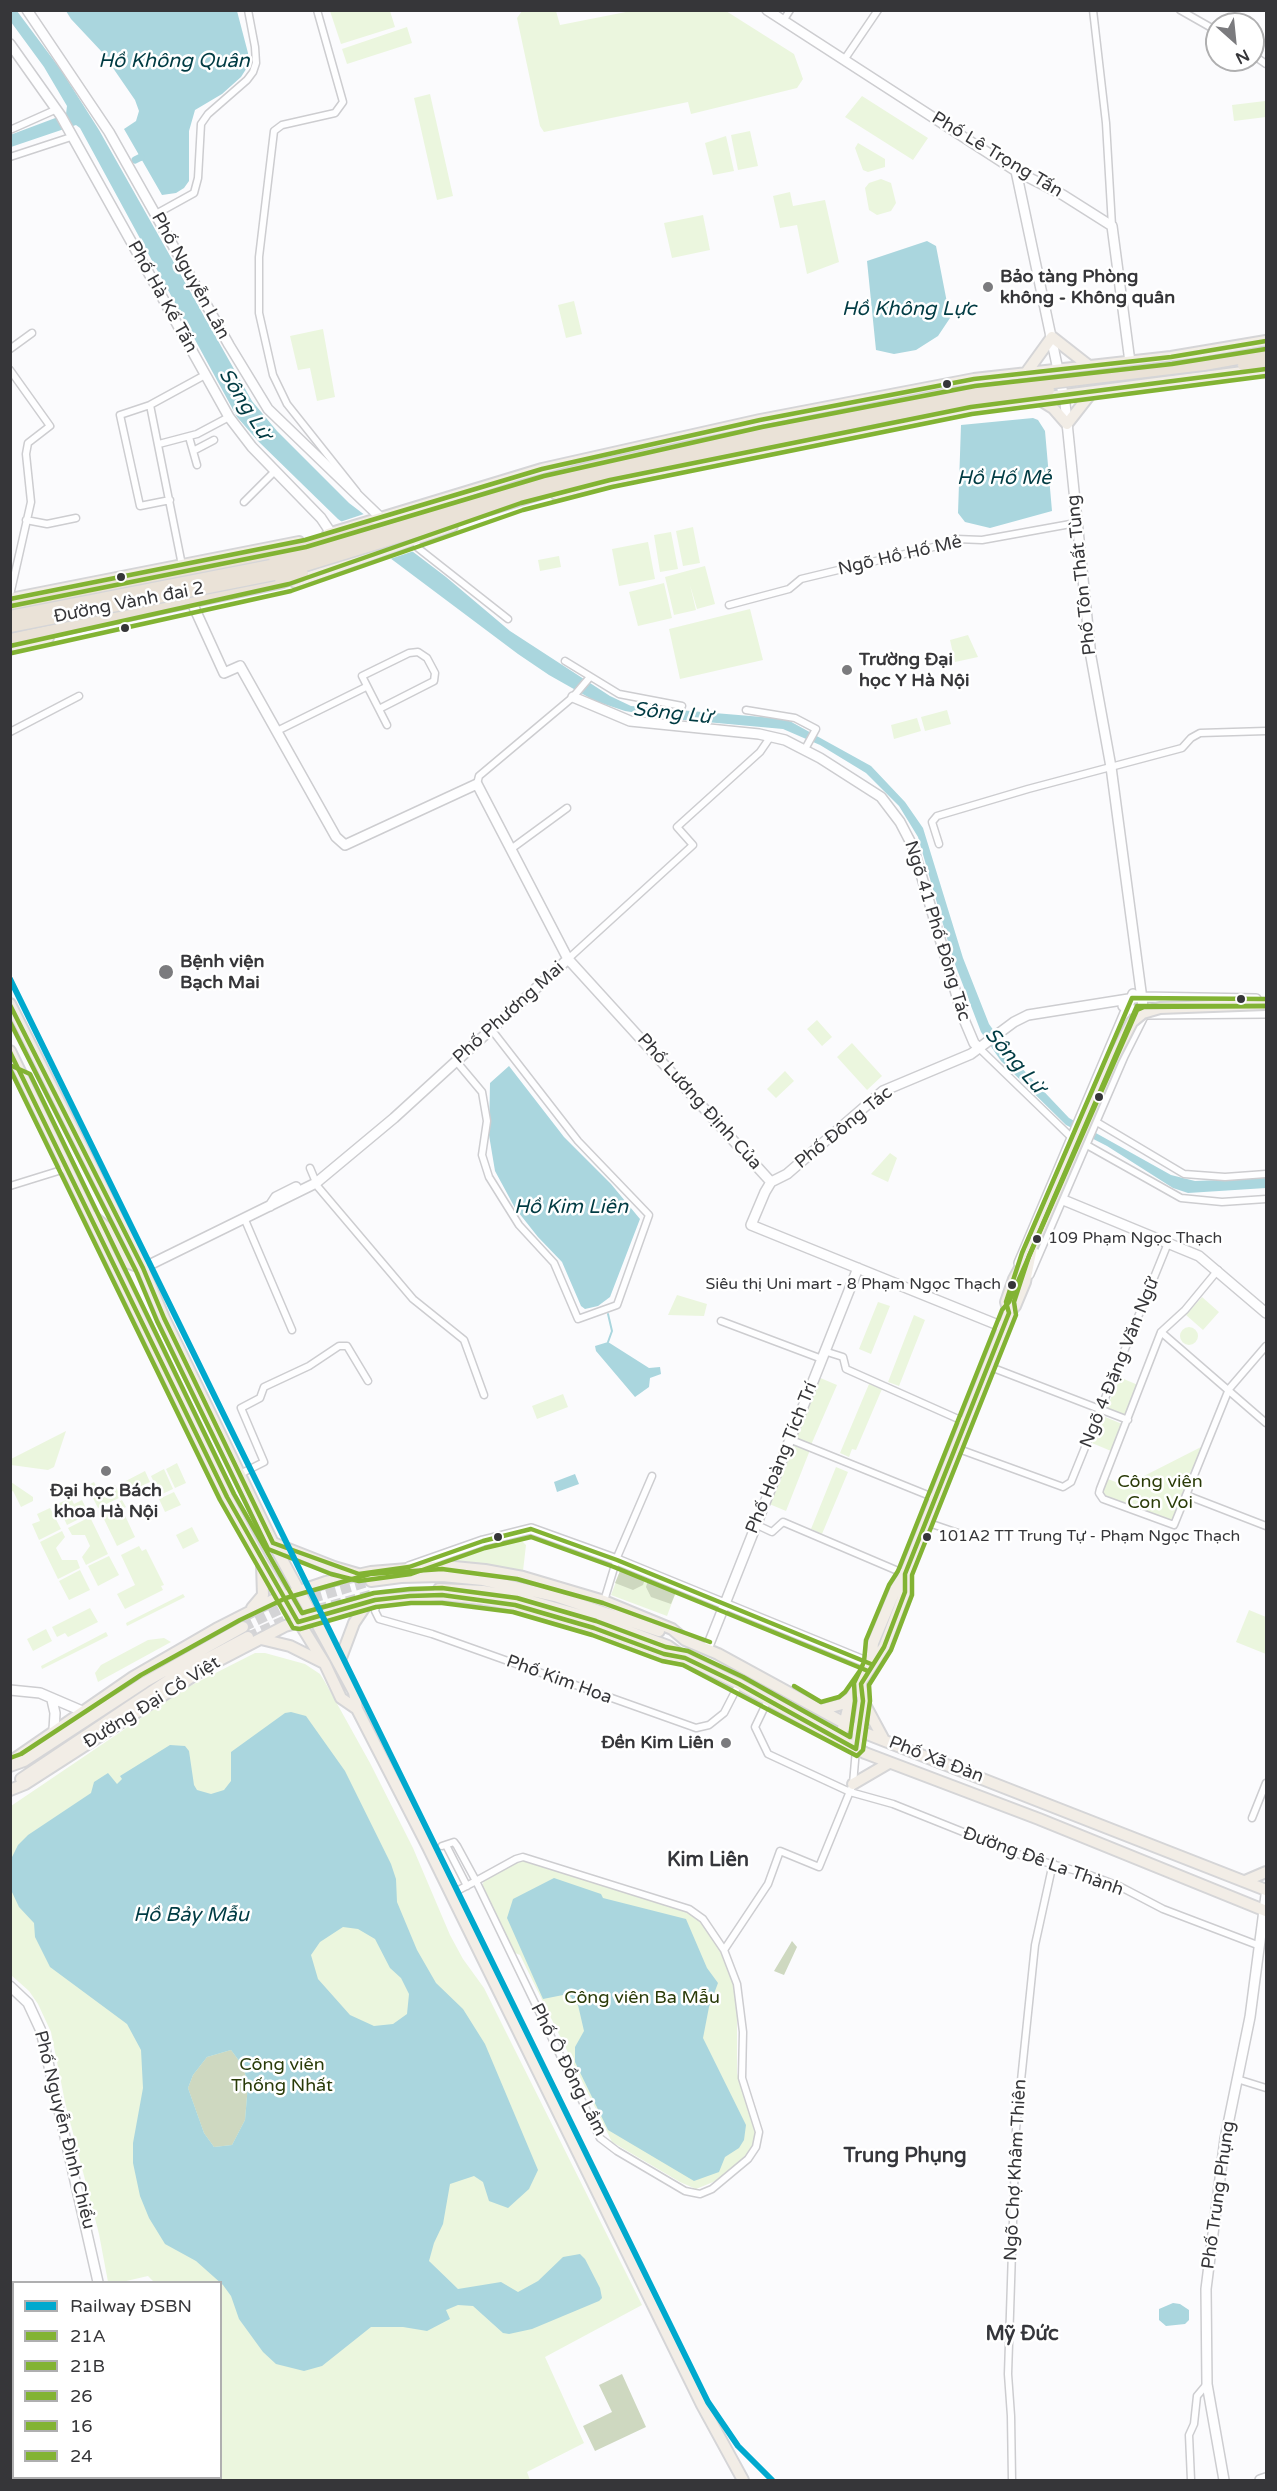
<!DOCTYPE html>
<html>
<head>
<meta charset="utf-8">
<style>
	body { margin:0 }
	#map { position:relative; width:1277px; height:2491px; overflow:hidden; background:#fbfbfd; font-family:"Varela Round",sans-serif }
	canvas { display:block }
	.frame { position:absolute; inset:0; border:12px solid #363639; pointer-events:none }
	.legend { position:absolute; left:12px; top:2281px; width:210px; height:198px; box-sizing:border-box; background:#fff; border:2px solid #afafb0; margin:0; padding:8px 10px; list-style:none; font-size:18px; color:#363639 }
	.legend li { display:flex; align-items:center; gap:12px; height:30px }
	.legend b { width:30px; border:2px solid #afafb0 }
	.north { position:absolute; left:1205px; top:12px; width:60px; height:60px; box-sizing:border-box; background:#fff; border:2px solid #afafb0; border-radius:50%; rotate:153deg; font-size:16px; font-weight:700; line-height:24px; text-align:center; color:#363639 }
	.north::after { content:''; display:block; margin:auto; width:21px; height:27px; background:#7b7b7e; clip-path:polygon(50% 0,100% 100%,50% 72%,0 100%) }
</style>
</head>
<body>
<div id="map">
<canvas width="1277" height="2491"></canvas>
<div class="frame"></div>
<ul class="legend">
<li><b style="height:8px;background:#00a9ce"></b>Railway ĐSBN</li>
<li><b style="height:8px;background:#82b333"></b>21A</li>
<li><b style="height:8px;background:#82b333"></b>21B</li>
<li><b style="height:8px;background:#82b333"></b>26</li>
<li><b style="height:8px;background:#82b333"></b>16</li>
<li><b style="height:8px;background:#82b333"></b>24</li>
</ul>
<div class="north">N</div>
</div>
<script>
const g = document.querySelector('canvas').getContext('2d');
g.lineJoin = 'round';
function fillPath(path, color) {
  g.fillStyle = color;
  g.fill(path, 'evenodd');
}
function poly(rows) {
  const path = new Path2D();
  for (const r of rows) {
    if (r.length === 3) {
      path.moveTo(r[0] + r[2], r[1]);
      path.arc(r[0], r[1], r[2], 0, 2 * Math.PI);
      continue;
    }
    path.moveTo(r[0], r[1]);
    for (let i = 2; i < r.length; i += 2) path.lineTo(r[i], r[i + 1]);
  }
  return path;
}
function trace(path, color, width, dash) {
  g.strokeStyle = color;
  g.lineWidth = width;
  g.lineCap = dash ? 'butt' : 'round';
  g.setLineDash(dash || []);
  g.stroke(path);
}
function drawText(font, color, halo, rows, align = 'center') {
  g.font = font + ' "Varela Round",sans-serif';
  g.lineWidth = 5;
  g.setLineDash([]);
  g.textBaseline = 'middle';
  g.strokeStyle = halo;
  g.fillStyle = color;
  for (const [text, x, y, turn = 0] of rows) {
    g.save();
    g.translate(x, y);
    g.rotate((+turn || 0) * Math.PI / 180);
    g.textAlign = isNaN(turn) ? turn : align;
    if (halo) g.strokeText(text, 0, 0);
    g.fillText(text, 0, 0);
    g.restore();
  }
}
fillPath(poly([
	[330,11,390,11,395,27,341,44],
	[522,11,556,11,560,25,631,11,726,11,794,54,803,79,797,88,691,114,688,102,544,132,540,126,517,18],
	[407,27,412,43,347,64,342,49],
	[430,94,453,196,437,200,414,98],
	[862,96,928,138,913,160,845,117],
	[1265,101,1266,117,1234,121,1232,105],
	[750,131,758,166,738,170,731,135],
	[726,136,734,171,713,175,705,143],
	[858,143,885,159,885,167,868,172,863,170,855,148],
	[881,179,891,183,896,203,891,211,877,215,869,210,865,188,869,183],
	[790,192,793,206,825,200,839,262,807,274,797,225,780,228,773,196],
	[703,215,710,250,672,258,664,223],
	[574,301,582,334,566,338,558,305],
	[323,329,335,397,317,401,310,368,298,370,290,336],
	[693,527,700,563,683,566,676,531],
	[671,532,678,569,660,572,654,535],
	[648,542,655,579,619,586,612,549],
	[559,556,561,567,540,571,538,560],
	[705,566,715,604,697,609,690,585,696,610,674,615,665,577],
	[664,583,672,618,638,626,629,592],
	[750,609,763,660,680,679,669,629],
	[968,635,978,657,955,662,950,640],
	[947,710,951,724,925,731,921,717],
	[917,718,921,731,894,739,891,725],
	[817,1020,832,1037,822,1046,807,1029],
	[852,1043,882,1076,867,1090,837,1057],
	[785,1071,794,1081,776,1098,767,1089],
	[890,1153,897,1158,888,1182,871,1174],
	[677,1295,707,1304,704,1316,668,1315],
	[1202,1297,1219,1312,1203,1330,1186,1315],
	[878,1302,890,1306,871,1354,859,1349],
	[914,1315,925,1320,899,1386,888,1382],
	[1189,1336,9],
	[818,1377,837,1385,811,1445,793,1438],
	[1119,1377,1138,1385,1125,1415,1107,1408],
	[869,1384,882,1389,856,1450,852,1449,849,1457,840,1453],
	[563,1394,568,1407,537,1419,532,1406],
	[1103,1416,1122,1424,1111,1451,1092,1443],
	[66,1431,54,1467,48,1470,11,1465,11,1459],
	[791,1443,810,1450,786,1511,767,1503],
	[1203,1446,1172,1522,1105,1497,1102,1493,1108,1479,1136,1490,1142,1477],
	[177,1463,186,1483,175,1488,166,1469],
	[836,1467,848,1472,822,1534,811,1529],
	[164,1469,173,1489,160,1495,151,1476],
	[145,1471,150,1482,127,1493,122,1483],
	[11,1482,33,1497,33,1501,21,1507,13,1491,11,1492],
	[94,1482,100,1493,115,1485,121,1497,98,1508,87,1486],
	[174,1492,181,1505,165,1512,159,1499],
	[71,1498,74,1504,82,1500,89,1514,67,1525,57,1504],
	[122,1500,126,1507,122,1509,135,1537,117,1546,100,1511],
	[50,1508,61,1529,39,1540,32,1524,40,1521,37,1514],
	[90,1517,108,1554,86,1565,82,1557,90,1546,85,1535,72,1535,68,1528],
	[192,1527,199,1541,183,1549,176,1535],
	[62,1531,65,1537,56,1548,62,1560,77,1560,80,1568,58,1579,40,1542],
	[513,1537,519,1538,526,1545,523,1571,438,1562],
	[139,1546,142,1551,146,1549,164,1585,161,1586,163,1590,125,1609,117,1594,135,1585,121,1555],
	[109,1556,119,1575,98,1586,88,1566],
	[80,1570,90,1590,69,1600,59,1581],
	[623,1570,676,1592,667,1616,611,1595,620,1571],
	[183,1594,185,1597,127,1626,126,1623],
	[90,1608,98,1622,68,1637,65,1633,57,1637,52,1627],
	[1249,1610,1266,1617,1266,1654,1236,1642],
	[46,1629,52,1641,33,1651,27,1639],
	[106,1632,108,1636,42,1669,41,1666],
	[164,1638,171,1642,98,1682,95,1673,101,1665,148,1640],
	[255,1653,265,1653,305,1664,320,1674,325,1682,370,1763,413,1848,450,1935,463,1959,484,1988,642,2305,545,2357,584,2443,527,2472,530,2480,193,2480,192,2478,220,2478,220,2282,154,2282,148,2276,122,2282,108,2282,99,2234,65,2102,51,2032,38,2004,29,1991,11,1975,11,1806,184,1689],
	[522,1859,686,1910,704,1925,725,1957,737,1998,737,2073,757,2129,751,2150,723,2178,696,2189,680,2182,612,2142,520,1955,515,1953,482,1886,485,1878]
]), '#ebf6de');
fillPath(poly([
	[623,1570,645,1579,643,1585,633,1590,615,1583,620,1571],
	[648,1580,676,1592,671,1604,651,1597,646,1587],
	[792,1941,797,1947,784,1975,774,1971],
	[231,2050,243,2066,248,2084,245,2120,232,2145,214,2147,204,2133,188,2088,193,2075,207,2057],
	[622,2374,646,2427,595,2451,583,2426,612,2412,599,2385]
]), '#ced8c0');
fillPath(poly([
	[11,11,17,11,61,70,99,130,252,401,277,431,349,503,446,577,510,631,610,696,631,706,786,719,871,766,905,802,923,828,963,958,989,1024,1015,1061,1069,1118,1171,1175,1195,1181,1266,1178,1266,1188,1188,1193,1173,1188,1107,1146,1066,1125,1001,1061,981,1032,953,959,918,837,899,806,866,773,820,745,783,729,673,719,625,711,595,701,549,675,518,654,338,519,259,442,237,417,80,128,76,125,11,147,10,135,66,114,67,106,44,67,11,22],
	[66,11,237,11,248,53,248,66,241,77,222,94,195,110,189,131,189,181,184,188,176,193,162,195,124,129,136,121,139,111,135,100,102,52,71,19],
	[927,241,936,246,950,318,938,336,916,350,894,354,876,350,867,261],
	[1033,418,1038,420,1045,431,1052,511,990,528,965,522,958,513,961,425],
	[509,1066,564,1137,611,1184,640,1219,610,1297,598,1306,585,1309,581,1306,562,1262,538,1237,515,1208,495,1171,489,1135,490,1083],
	[608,1342,649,1368,660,1367,661,1374,650,1378,649,1387,635,1397,596,1351,595,1346],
	[575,1474,579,1484,557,1492,554,1482],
	[291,1712,306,1716,345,1771,391,1864,396,1879,397,1902,417,1950,436,1983,463,2009,485,2044,538,2170,529,2189,508,2208,489,2201,483,2182,474,2176,450,2184,443,2224,434,2243,429,2261,458,2289,501,2282,518,2292,538,2281,563,2257,580,2254,585,2259,600,2288,602,2298,599,2301,532,2329,509,2334,503,2333,473,2306,458,2305,446,2310,450,2319,427,2331,403,2327,371,2327,322,2366,304,2371,276,2364,263,2352,239,2319,231,2296,223,2285,196,2261,165,2244,149,2218,140,2196,133,2163,133,2143,143,2088,141,2050,127,2024,50,1967,35,1937,34,1923,19,1907,11,1890,11,1859,18,1845,28,1835,91,1793,94,1782,108,1773,117,1784,122,1779,120,1776,170,1745,185,1746,189,1751,194,1785,197,1790,211,1794,224,1790,231,1781,231,1752,285,1713],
	[343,1927,358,1929,375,1939,390,1968,401,1978,409,1994,407,2014,393,2024,374,2026,350,2015,318,1979,311,1955,320,1942],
	[231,2050,243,2066,248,2084,245,2120,232,2145,214,2147,204,2133,188,2088,193,2075,207,2057],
	[554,1878,601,1894,603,1898,686,1919,707,1968,718,1983,709,2007,703,2038,746,2125,744,2140,739,2148,725,2157,719,2172,694,2181,608,2130,575,2062,575,2047,584,2031,578,2005,568,1994,543,1999,507,1918,513,1899],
	[1173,2303,1180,2304,1189,2310,1189,2320,1185,2324,1166,2326,1159,2320,1159,2309]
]), '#aad6de');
fillPath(poly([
	[367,513,414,551,387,560,337,523]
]), '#fbfbfd');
trace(poly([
	[608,1342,612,1331,608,1314]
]), '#aad6de', 2);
trace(poly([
	[135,160,141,157]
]), '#aad6de', 7);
trace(poly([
	[243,1627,289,1605,371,1581],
	[248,1637,299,1614,374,1594]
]), '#d4d4d6', 10, [10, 5]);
const street = poly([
	[317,10,343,102,335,113,282,125,274,131,259,257,259,313,273,375,287,404,357,492],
	[1093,10,1106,123,1112,226],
	[1180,10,1217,31],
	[783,21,790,10],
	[1253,55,1266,64],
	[844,60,878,10],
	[10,130,57,109],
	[10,157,71,137],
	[156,214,194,193,198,178,201,124,208,114,247,80,253,72,256,63,255,47,248,10],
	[10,349,32,333],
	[10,370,50,426,28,443,26,454,31,502,10,595],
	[150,405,182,565],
	[189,437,197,465],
	[159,444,197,434,229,417],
	[193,451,214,440],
	[170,500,140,506,120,415,150,405,205,375],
	[244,502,275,471],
	[26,520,47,524,76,518],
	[415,539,418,548,508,619],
	[729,605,789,589,801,579,946,544,956,539,982,540,1076,523],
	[565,661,619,694,682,706],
	[379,709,434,681,435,673,427,658,418,652,409,653,362,676,387,725],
	[746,710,795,718,816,729,805,749],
	[277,731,366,687],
	[10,732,79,696],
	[477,784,479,776,573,697,590,677],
	[939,844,932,822,937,816,1028,789,1182,748,1191,738,1200,733,1266,731],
	[511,849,567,808],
	[568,959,693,845,677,827,760,752,771,736],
	[979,1048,1071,1137],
	[456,1061,482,1092,487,1121,482,1155,489,1177,519,1225,554,1263,578,1319,617,1305,649,1215,578,1141,491,1029],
	[1095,1121,1184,1174,1225,1177,1266,1174],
	[1085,1144,1181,1198,1222,1202,1266,1199],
	[310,1168,318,1187,413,1299,464,1340,484,1395],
	[10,1186,68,1168],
	[245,1220,292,1330],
	[1218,1270,1185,1310,1161,1332,1100,1489,1099,1493,1103,1499,1174,1525,1229,1389,1266,1346],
	[721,1321,822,1359],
	[1161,1332,1266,1423],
	[824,1351,843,1357,846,1369,965,1422],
	[988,1366,1128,1420],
	[789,1439,935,1498],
	[956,1448,1063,1487,1071,1482,1168,1243],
	[240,1474,264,1462,241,1408,260,1398,264,1387,309,1366,339,1346,347,1346,368,1381],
	[1186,1495,1266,1526],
	[926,1522,958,1533],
	[755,1524,772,1532,783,1522,905,1574],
	[378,1599,375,1611,379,1619,432,1634,696,1728,709,1725,724,1713,739,1684],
	[604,1601,618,1555,652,1476],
	[768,1700,755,1727,768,1754,850,1792,893,1804,1023,1856,1084,1873,1119,1886,1163,1909,1260,1946],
	[1252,1818,1266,1783],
	[446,1845,467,1886],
	[442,1846,454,1842,457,1846,476,1881,600,2138,617,2151,685,2191,700,2194,712,2189,748,2159,756,2147,759,2132,742,2078,743,2032,737,1984,724,1950,703,1919,689,1909,523,1857,516,1859,476,1881,451,1894],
	[724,1950,768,1884,780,1851,819,1867,853,1784,856,1749],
	[1237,2079,1266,2088],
	[48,2478,49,2480],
	[1012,2480,1011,2416,1008,2374,1016,2129,1035,1945,1053,1863],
	[1191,2480,1189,2435,1194,2424,1197,2396,1207,2384]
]);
const secondary = poly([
	[27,10,109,132,229,345,268,409,381,518],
	[767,10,1016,171,1063,195,1112,226,1130,362],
	[10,44,61,116,229,417,252,447,321,518,331,533],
	[1016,171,1065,403,1091,657,1111,767,1144,1014,1123,1056,1029,1274],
	[193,605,224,673,240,666,336,837,345,845,477,784,568,959,771,1182],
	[573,697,630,721,759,734,785,740,820,758,881,797,900,822,913,847,963,1017,974,1043,979,1048],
	[1123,1006,1144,1014,1266,1013],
	[1061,1199,1199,1256,1266,1313],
	[270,1206,276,1197,296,1187],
	[1019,1263,1133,994],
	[143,1268,316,1183,394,1118,568,959],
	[1003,1327,751,1225,765,1192,771,1182,787,1174,883,1091,971,1054,1014,1022,1028,1015,1141,997,1256,999],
	[409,1567,483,1541,531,1529,617,1560,871,1664],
	[707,1649,858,1268],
	[10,1690,40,1693,82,1711],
	[52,1700,55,1713,54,1730],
	[10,1986,28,2003,41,2031,98,2282],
	[10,2322,14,2322],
	[10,2421,14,2419],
	[126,2478,127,2480],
	[1224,2480,1207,2384,1206,2289,1225,2139,1250,2017,1266,1895],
	[1260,2480,1266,2478]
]);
const primary = poly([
	[1026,373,1052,337,1089,366],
	[1037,398,1053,408,1067,424,1092,392],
	[556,494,610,480,971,407,1266,369],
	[328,534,542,469,760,420,974,379,1171,357,1266,341],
	[295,582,452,526],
	[10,599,299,542],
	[10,646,48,638],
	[10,1004,143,1268,164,1318,273,1543,354,1692,357,1709,428,1847,702,2405,743,2480],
	[10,1051,227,1497,262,1562,325,1664,341,1698,357,1709],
	[94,1217,107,1228,126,1262,143,1268],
	[1009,1313,1006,1302,1014,1279,1027,1255],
	[273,1543,334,1567,358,1574],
	[371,1581,401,1577,442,1576,483,1580,555,1596,659,1631],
	[439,1589,483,1591,517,1597,598,1620,668,1646,682,1656],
	[252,1608,263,1595,262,1565],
	[261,1639,290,1646,322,1662],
	[339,1663,354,1623,368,1602],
	[871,1664,873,1643,896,1588,905,1574,1009,1313,1015,1306,1025,1282,1032,1247],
	[863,1701,884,1740],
	[820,1710,842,1704,850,1698],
	[840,1740,851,1697,884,1647,905,1592,905,1574],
	[856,1749,863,1701,861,1684],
	[10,1762,133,1677,216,1629,273,1600,326,1582,371,1572,444,1566,485,1570,523,1577,604,1601,672,1629,685,1640,718,1654,857,1730,1266,1890],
	[10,1766,24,1761,145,1682,243,1627],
	[21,1779,178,1674,248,1637],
	[853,1784,889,1763],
	[10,1790,25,1784,210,1665,285,1626,375,1600,442,1595,481,1599,515,1605,594,1628,664,1654,685,1658,739,1684,865,1753,1039,1819,1266,1911],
	[1245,1881,1266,1872]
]);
const highway = poly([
	[10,608,272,554],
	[10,640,281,582]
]);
trace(street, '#cdcdd0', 9);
trace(secondary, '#cdcdd0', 12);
trace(primary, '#d5d5d7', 14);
trace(highway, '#d5d5d7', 15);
trace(street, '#fefeff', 6);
trace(secondary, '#fefeff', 9);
trace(primary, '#f2ede6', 10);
trace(highway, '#eae2d7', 12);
const primaryBridge = poly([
	[1032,1247,1113,1059,1132,1022,1143,1013,1160,1008,1266,1004]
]);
const highwayBridge = poly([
	[1244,365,1266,362],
	[272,554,371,529],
	[281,582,302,574],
	[10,617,276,565,329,551,517,488,594,467,690,447,945,395,1204,364,1266,353],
	[10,626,279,573,596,476,894,414,996,396,1048,390]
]);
trace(primaryBridge, '#d5d5d7', 14, []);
trace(highwayBridge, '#d5d5d7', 15, []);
trace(primaryBridge, '#f2ede6', 10);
trace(highwayBridge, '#eae2d7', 12);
trace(poly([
	[10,1005,143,1268,164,1318,273,1543,359,1574,409,1567,483,1541,531,1529,617,1560,871,1664],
	[10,1052,227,1497,298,1622,375,1600,410,1596,442,1595,515,1605,594,1628,664,1654,685,1658,739,1684,856,1749,863,1701,861,1684,884,1647,905,1592,905,1574,1009,1313,1006,1302,1022,1253,1132,998,1266,999]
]), '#82b333', 4.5);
trace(poly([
	[10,1022,136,1271,157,1321,268,1549,331,1574,359,1581,411,1574,485,1548,531,1537,614,1567,868,1671],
	[10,1069,220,1500,293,1628,300,1629,376,1607,411,1603,442,1603,513,1612,592,1635,662,1661,683,1665,857,1756,863,1750,870,1701,869,1685,891,1650,912,1595,912,1575,1016,1315,1014,1302,1029,1256,1137,1006,1266,1006]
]), '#82b333', 4.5);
trace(poly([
	[12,1066,30,1074,234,1494,302,1613,374,1593,410,1589,442,1588,517,1598,596,1621,666,1647,688,1651,743,1677,850,1737,855,1701,854,1683,864,1662,866,1640,889,1585,898,1571,1002,1310,1009,1302,1137,1010,1144,1007,1266,1006],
	[794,1686,821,1702,839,1697,845,1692,859,1672],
	[10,1758,21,1754,141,1675,240,1620,286,1598,370,1574,442,1569,517,1579,603,1603,710,1642]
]), '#82b333', 4.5);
trace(poly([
	[10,599,305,540,542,469,760,420,974,379,1171,357,1266,341],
	[10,646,289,584,521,503,610,480,971,407,1266,369]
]), '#82b333', 4.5);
trace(poly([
	[11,606,306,547,544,476,762,427,975,386,1172,364,1266,349],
	[12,653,291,591,523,510,612,487,972,414,1266,376]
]), '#82b333', 4.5);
trace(poly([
	[10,979,708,2402,738,2446,772,2480]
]), '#00a9ce', 6);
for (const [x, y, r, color] of [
	[988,287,6,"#7b7b7e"],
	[947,384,5,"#363639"],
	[121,577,5,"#363639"],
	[125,628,5,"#363639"],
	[847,670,6,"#7b7b7e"],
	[166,972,8,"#7b7b7e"],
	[1241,999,5,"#363639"],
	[1099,1097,5,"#363639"],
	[1037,1239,5,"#363639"],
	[1012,1285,5,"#363639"],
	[106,1471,6,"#7b7b7e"],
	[498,1537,5,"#363639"],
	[927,1537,5,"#363639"],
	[726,1743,6,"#7b7b7e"]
]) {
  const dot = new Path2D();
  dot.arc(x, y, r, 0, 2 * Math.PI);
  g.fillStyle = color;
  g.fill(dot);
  trace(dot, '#fff', 2);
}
drawText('16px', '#363639', '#fff', [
	["109 Phạm Ngọc Thạch",1048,1239],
	["Siêu thị Uni mart - 8 Phạm Ngọc Thạch",1001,1285,"right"],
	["101A2 TT Trung Tự - Phạm Ngọc Thạch",938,1537]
], 'left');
drawText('18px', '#363639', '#fff', [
	["Phố Lê Trọng Tấn",997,155,31],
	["Phố Nguyễn Lân",190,276,61],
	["Phố Hà Kế Tấn",162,297,61],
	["Ngõ Hồ Hố Mẻ",900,556,-13],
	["Phố Tôn Thất Tùng",1082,575,-96],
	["Đường Vành đai 2",129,603,-11],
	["Ngõ 41 Phố Đông Tác",937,931,73],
	["Phố Phương Mai",509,1013,-42],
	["Phố Lương Định Của",699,1102,48],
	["Phố Đông Tác",844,1128,-39],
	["Ngõ 4 Đặng Văn Ngữ",1120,1363,-68],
	["Phố Hoàng Tích Trí",782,1458,-68],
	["Phố Kim Hoa",559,1680,20],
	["Đường Đại Cồ Việt",152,1703,-32],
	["Phố Xã Đàn",936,1760,21],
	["Đường Đê La Thành",1043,1862,20],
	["Phố Ô Đồng Lầm",568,2070,63],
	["Phố Nguyễn Đình Chiểu",64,2130,76],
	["Ngõ Chợ Khâm Thiên",1016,2170,-87],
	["Phố Trung Phụng",1219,2195,-82]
]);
drawText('bold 18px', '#363639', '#fff', [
	["Bảo tàng Phòng",1000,277],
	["không - Không quân",1000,298],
	["Trường Đại",859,660],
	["học Y Hà Nội",859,681],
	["Bệnh viện",180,962],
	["Bạch Mai",180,983],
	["Đại học Bách",106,1491,"center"],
	["khoa Hà Nội",106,1512,"center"],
	["Đền Kim Liên",714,1743,"right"]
], 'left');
drawText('18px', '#2a3b08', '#fff', [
	["Công viên",1160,1482],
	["Con Voi",1160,1503],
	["Công viên Ba Mẫu",642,1998],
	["Công viên",282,2065],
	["Thống Nhất",282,2086]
]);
drawText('italic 20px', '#003b43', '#fff', [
	["Hồ Không Quân",174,62],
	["Hồ Không Lực",909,310],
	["Sông Lừ",244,404,58],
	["Hồ Hố Mẻ",1004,479],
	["Sông Lừ",672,714,6],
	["Sông Lừ",1014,1061,49],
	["Hồ Kim Liên",571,1208],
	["Hồ Bảy Mẫu",191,1916]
]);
drawText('bold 20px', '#35363b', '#fff', [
	["Kim Liên",708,1861],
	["Trung Phụng",905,2157],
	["Mỹ Đức",1022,2335]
]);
</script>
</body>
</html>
